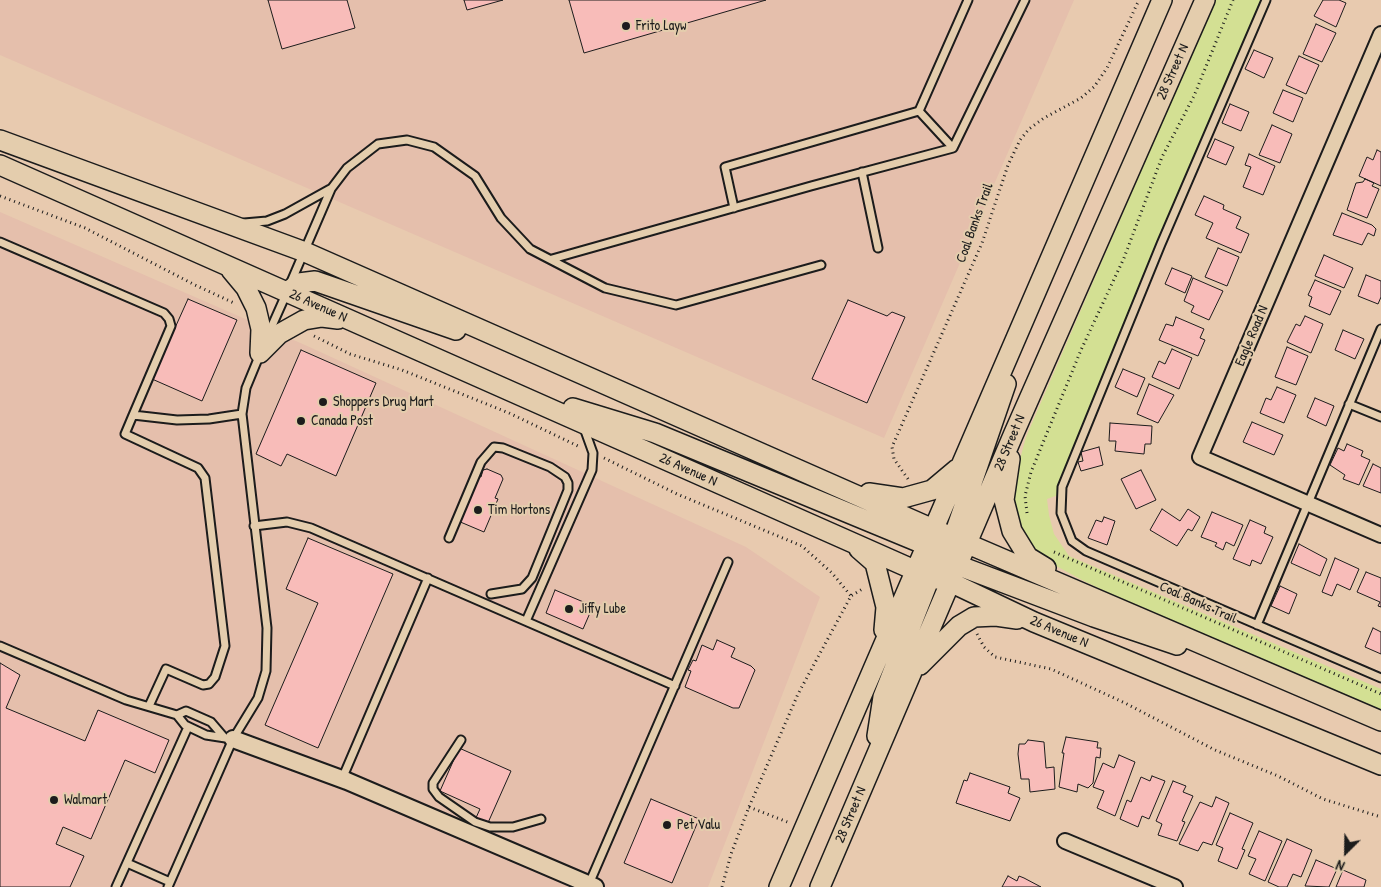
<!DOCTYPE html>
<html>
<head>
<meta charset="utf-8">
<style>
	body { margin:0 }
	#map { position:relative; width:1381px; height:887px; overflow:hidden; background:#e8caaf; font-family:"Patrick Hand",sans-serif }
	canvas { display:block }
	.north { position:absolute; left:1321px; top:827px; width:50px; height:50px; -webkit-text-stroke:4px #e4cdad; paint-order:stroke; rotate:203deg; font-size:14px; font-weight:700; line-height:20px; text-align:center; color:#1c1c1c }
	.north::after { content:''; display:block; margin:auto; width:18px; height:22px; background:#1c1c1c; clip-path:polygon(50% 0,100% 100%,50% 72%,0 100%) }
</style>
</head>
<body>
<div id="map">
<canvas width="1381" height="887"></canvas>
<div class="north">N</div>
</div>
<script>
const g = document.querySelector('canvas').getContext('2d');
g.lineJoin = 'round';
function fillPath(path, color) {
  g.fillStyle = color;
  g.fill(path, 'evenodd');
}
function poly(rows) {
  const path = new Path2D();
  for (const r of rows) {
    path.moveTo(r[0], r[1]);
    for (let i = 2; i < r.length; i += 2) path.lineTo(r[i], r[i + 1]);
  }
  return path;
}
function trace(path, color, width, dash) {
  g.strokeStyle = color;
  g.lineWidth = width;
  g.lineCap = dash ? 'butt' : 'round';
  g.setLineDash(dash || []);
  g.stroke(path);
}
function drawText(font, color, halo, rows, align = 'center') {
  g.font = font + ' "Patrick Hand",sans-serif';
  g.lineWidth = 4;
  g.setLineDash([]);
  g.textBaseline = 'middle';
  g.strokeStyle = halo;
  g.fillStyle = color;
  for (const [text, x, y, turn = 0] of rows) {
    g.save();
    g.translate(x, y);
    g.rotate((+turn || 0) * Math.PI / 180);
    g.textAlign = isNaN(turn) ? turn : align;
    if (halo) g.strokeText(text, 0, 0);
    g.fillText(text, 0, 0);
    g.restore();
  }
}
fillPath(poly([
	[0,0,1074,0,884,438,0,55],
	[0,212,305,345,746,547,820,597,708,887,0,887]
]), '#e5bfac');
fillPath(poly([
	[1215,0,1265,0,1061,494,1047,499,1049,515,1054,534,1069,556,1381,689,1381,721,1309,690,1084,581,1032,553,1020,535,1009,500,1026,437]
]), '#d3e093');
const building = poly([
	[268,0,347,0,355,28,282,49,268,0],
	[464,0,503,0,467,10,464,0],
	[569,0,766,0,584,53,569,0],
	[1323,0,1339,0,1346,3,1336,27,1314,16,1323,0],
	[1316,24,1336,33,1322,62,1303,54,1316,24],
	[1254,50,1273,58,1264,78,1245,69,1254,50],
	[1299,56,1319,65,1306,94,1286,85,1299,56],
	[1283,90,1303,98,1293,122,1273,113,1283,90],
	[1230,104,1249,112,1241,131,1222,123,1230,104],
	[1272,125,1292,134,1280,163,1259,155,1272,125],
	[1215,139,1234,147,1226,165,1207,157,1215,139],
	[1377,150,1381,152,1381,186,1359,176,1367,157,1373,160,1377,150],
	[1249,154,1275,166,1263,195,1243,187,1251,167,1245,165,1249,154],
	[1365,179,1374,183,1372,186,1379,189,1367,218,1347,210,1356,183,1363,182,1365,179],
	[1204,196,1224,205,1223,209,1241,217,1236,228,1249,234,1241,253,1206,238,1213,223,1195,215,1204,196],
	[1342,213,1372,225,1376,229,1374,236,1368,233,1362,245,1333,235,1342,213],
	[1218,248,1239,257,1227,286,1205,277,1218,248],
	[1324,255,1353,268,1344,288,1315,276,1324,255],
	[1172,268,1192,276,1185,293,1165,284,1172,268],
	[1366,275,1381,281,1381,297,1378,304,1358,296,1366,275],
	[1193,278,1223,291,1209,320,1191,312,1194,306,1184,301,1193,278],
	[1315,280,1341,291,1330,315,1309,306,1312,297,1308,295,1315,280],
	[188,299,237,320,202,401,152,379,188,299],
	[848,300,887,316,892,312,905,317,867,403,812,379,848,300],
	[1305,316,1323,324,1311,353,1287,342,1296,324,1300,326,1305,316],
	[1176,317,1204,329,1200,338,1205,340,1198,356,1159,340,1166,324,1173,326,1176,317],
	[1343,330,1364,339,1355,359,1335,350,1343,330],
	[1287,347,1308,356,1296,385,1275,377,1287,347],
	[1172,349,1192,358,1179,389,1152,377,1159,361,1165,364,1172,349],
	[301,350,376,383,336,476,287,454,281,466,256,454,301,350],
	[1123,369,1145,378,1137,397,1115,387,1123,369],
	[1149,384,1174,395,1158,423,1137,414,1149,384],
	[1277,387,1296,395,1284,423,1260,413,1266,398,1271,400,1277,387],
	[1315,398,1334,406,1326,426,1307,417,1315,398],
	[1252,422,1283,435,1274,455,1243,442,1252,422],
	[1110,423,1152,426,1151,444,1145,444,1144,454,1115,451,1116,441,1109,441,1110,423],
	[1347,444,1363,451,1361,456,1370,460,1359,485,1343,479,1345,475,1330,465,1338,448,1344,451,1347,444],
	[1099,447,1103,465,1081,471,1078,462,1083,461,1081,452,1099,447],
	[1373,464,1381,468,1381,493,1363,486,1373,464],
	[487,469,501,475,503,479,495,498,498,499,484,532,458,521,478,476,481,477,483,470,487,469],
	[1141,470,1156,500,1136,509,1121,479,1141,470],
	[1162,509,1180,521,1188,509,1200,517,1192,531,1188,529,1177,546,1150,530,1162,509],
	[1212,512,1243,525,1234,546,1226,542,1223,550,1215,546,1217,543,1201,537,1212,512],
	[1104,517,1115,521,1107,545,1088,538,1096,520,1102,522,1104,517],
	[1250,520,1266,527,1264,533,1273,537,1261,564,1252,560,1250,566,1233,559,1250,520],
	[308,538,393,574,318,748,265,725,318,603,286,589,308,538],
	[1299,544,1327,559,1320,576,1291,563,1299,544],
	[1335,558,1359,569,1350,590,1337,584,1332,596,1322,592,1335,558],
	[1366,572,1381,578,1381,607,1378,606,1380,602,1357,592,1366,572],
	[1280,586,1297,594,1289,614,1271,606,1280,586],
	[555,590,593,606,583,629,546,613,555,590],
	[1373,628,1381,632,1381,654,1365,647,1373,628],
	[717,640,735,648,731,657,751,666,755,670,739,708,733,708,685,687,691,671,688,670,693,660,696,661,702,645,713,650,717,640],
	[0,663,20,675,6,708,85,741,98,710,169,740,155,773,125,760,91,839,63,827,56,844,84,856,70,887,0,887,0,663],
	[1066,737,1098,742,1097,748,1101,748,1100,758,1096,757,1093,783,1088,788,1078,784,1077,792,1059,787,1064,753,1062,753,1066,737],
	[1028,740,1044,742,1046,768,1054,767,1055,789,1030,792,1029,779,1021,779,1018,754,1019,744,1025,744,1028,740],
	[459,748,511,771,487,825,475,820,480,809,440,791,459,748],
	[1119,755,1135,762,1115,816,1097,808,1104,791,1093,787,1103,763,1114,768,1119,755],
	[970,773,1010,787,1008,793,1020,798,1010,821,956,803,964,780,967,781,970,773],
	[1152,776,1165,781,1149,819,1142,816,1138,827,1120,819,1127,800,1131,802,1141,777,1150,781,1152,776],
	[1173,781,1186,786,1183,792,1193,796,1182,821,1185,822,1177,841,1158,835,1162,824,1156,821,1173,781],
	[1216,797,1229,803,1212,845,1203,842,1198,851,1179,844,1200,802,1212,807,1216,797],
	[651,799,699,819,672,883,624,863,651,799],
	[1230,813,1253,823,1242,849,1245,850,1237,869,1218,861,1223,848,1216,845,1230,813],
	[1259,831,1282,841,1265,881,1249,874,1256,859,1248,856,1259,831],
	[1287,839,1312,850,1301,877,1293,874,1287,887,1279,887,1268,882,1287,839],
	[1316,860,1337,869,1329,887,1305,886,1316,860],
	[1343,870,1366,880,1364,887,1336,887,1343,870],
	[1008,876,1017,881,1019,876,1024,878,1041,887,1002,887,1008,876]
]);
fillPath(building, '#f8bcb9');
trace(building, '#1c1c1c', 1);
const service = poly([
	[1266,0,1161,244,1062,487,1061,513,1072,541,1086,551,1381,678],
	[919,111,953,148],
	[862,172,878,248],
	[734,208,725,167,919,111,968,0],
	[244,223,267,221,285,214,330,189],
	[0,242,164,313,169,319,171,326,133,415,177,420,209,419,242,414],
	[552,259,811,186,953,148,1025,0],
	[291,282,331,189,347,168,378,144,407,140,434,147,475,176,501,218,530,249,605,288,676,305,821,265],
	[267,337,287,292],
	[1349,404,1381,417],
	[133,415,125,434,198,468,205,478,225,646,215,677,209,684,203,685,166,669,149,706],
	[254,526,287,522,311,528,675,686],
	[449,538,481,462,494,447,503,448,550,467,565,477,568,483,568,490,532,578,522,589,491,594],
	[526,621,592,470,593,453,584,428],
	[1257,625,1381,329],
	[0,646,126,700,177,715],
	[223,736,211,722,186,711,177,715,185,725,206,735,232,739],
	[461,740,433,783,433,789,439,797,475,822,490,827,513,827,541,819],
	[342,779,428,578],
	[127,863,170,882],
	[589,884,728,562],
	[116,887,188,727],
	[168,887,233,739,258,698,266,671,267,628,242,414,246,388,260,354]
]);
const minor = poly([
	[1381,34,1200,457,1381,535],
	[1065,841,1175,887]
]);
const tertiary = poly([
	[233,739,347,781,595,887]
]);
const secondary = poly([
	[0,140,305,252,933,529,1381,721],
	[0,165,930,577,950,582,1034,622,1381,765],
	[231,270,246,288,256,308,261,329,260,353],
	[287,292,299,283,315,281,456,330],
	[260,353,279,334,304,320,322,317,338,319],
	[573,408,655,433,926,545,942,549,967,543],
	[1010,459,1004,500,1012,531,1028,557,1046,568],
	[869,493,903,498,932,490,957,469],
	[950,547,1006,384],
	[859,549,875,563,886,607,884,630],
	[916,571,931,566,957,565,1094,617,1177,645],
	[920,665,959,626,974,617,996,616,1017,619],
	[877,736,883,697,930,577,932,565],
	[779,887,1162,0],
	[820,887,1014,433,1205,0]
]);
trace(service, '#1c1c1c', 11);
trace(minor, '#1c1c1c', 18);
trace(tertiary, '#1c1c1c', 20);
trace(secondary, '#1c1c1c', 22);
trace(poly([
	[0,196,85,228,195,285,234,303],
	[314,336,350,354,402,370,509,413,580,447],
	[604,458,677,494,802,546,832,573,851,596],
	[908,479,894,459,892,447,982,243,1008,165,1020,140,1029,129,1044,118,1081,98,1094,87,1107,68,1139,0],
	[1027,513,1025,496,1031,472,1081,350,1124,258,1162,157,1194,96,1233,0],
	[1054,552,1381,694],
	[977,634,984,647,995,657,1051,669,1125,703,1215,750,1278,776,1323,799,1381,817],
	[749,807,790,823],
	[722,887,731,854,749,807,798,694,851,596,864,588]
]), '#1c1c1c', 3, [1, 4]);
trace(service, '#e4cdad', 7);
trace(minor, '#e4cdad', 14);
trace(tertiary, '#e4cdad', 16);
trace(secondary, '#e4cdad', 19);
for (const [x, y, r, color] of [
	[626,26,5,"#1c1c1c"],
	[323,402,5,"#1c1c1c"],
	[301,421,5,"#1c1c1c"],
	[478,510,5,"#1c1c1c"],
	[569,609,5,"#1c1c1c"],
	[54,800,5,"#1c1c1c"],
	[667,825,5,"#1c1c1c"]
]) {
  const dot = new Path2D();
  dot.arc(x, y, r, 0, 2 * Math.PI);
  g.fillStyle = color;
  g.fill(dot);
  trace(dot, '#e4cdad', 2);
}
drawText('14px', '#1c1c1c', '#e4cdad', [
	["Frito Layw",636,26],
	["Shoppers Drug Mart",333,402],
	["Canada Post",311,421],
	["Tim Hortons",488,510],
	["Jiffy Lube",579,609],
	["Walmart",64,800],
	["Pet Valu",677,825]
], 'left');
drawText('14px', '#1c1c1c', '#e4cdad', [
	["28 Street N",1173,72,-66],
	["Coal Banks Trail",975,223,-70],
	["26 Avenue N",318,306,24],
	["Eagle Road N",1252,336,-67],
	["28 Street N",1010,443,-67],
	["26 Avenue N",688,470,24],
	["Coal Banks Trail",1198,603,24],
	["26 Avenue N",1059,632,23],
	["28 Street N",851,815,-67]
]);
</script>
</body>
</html>
